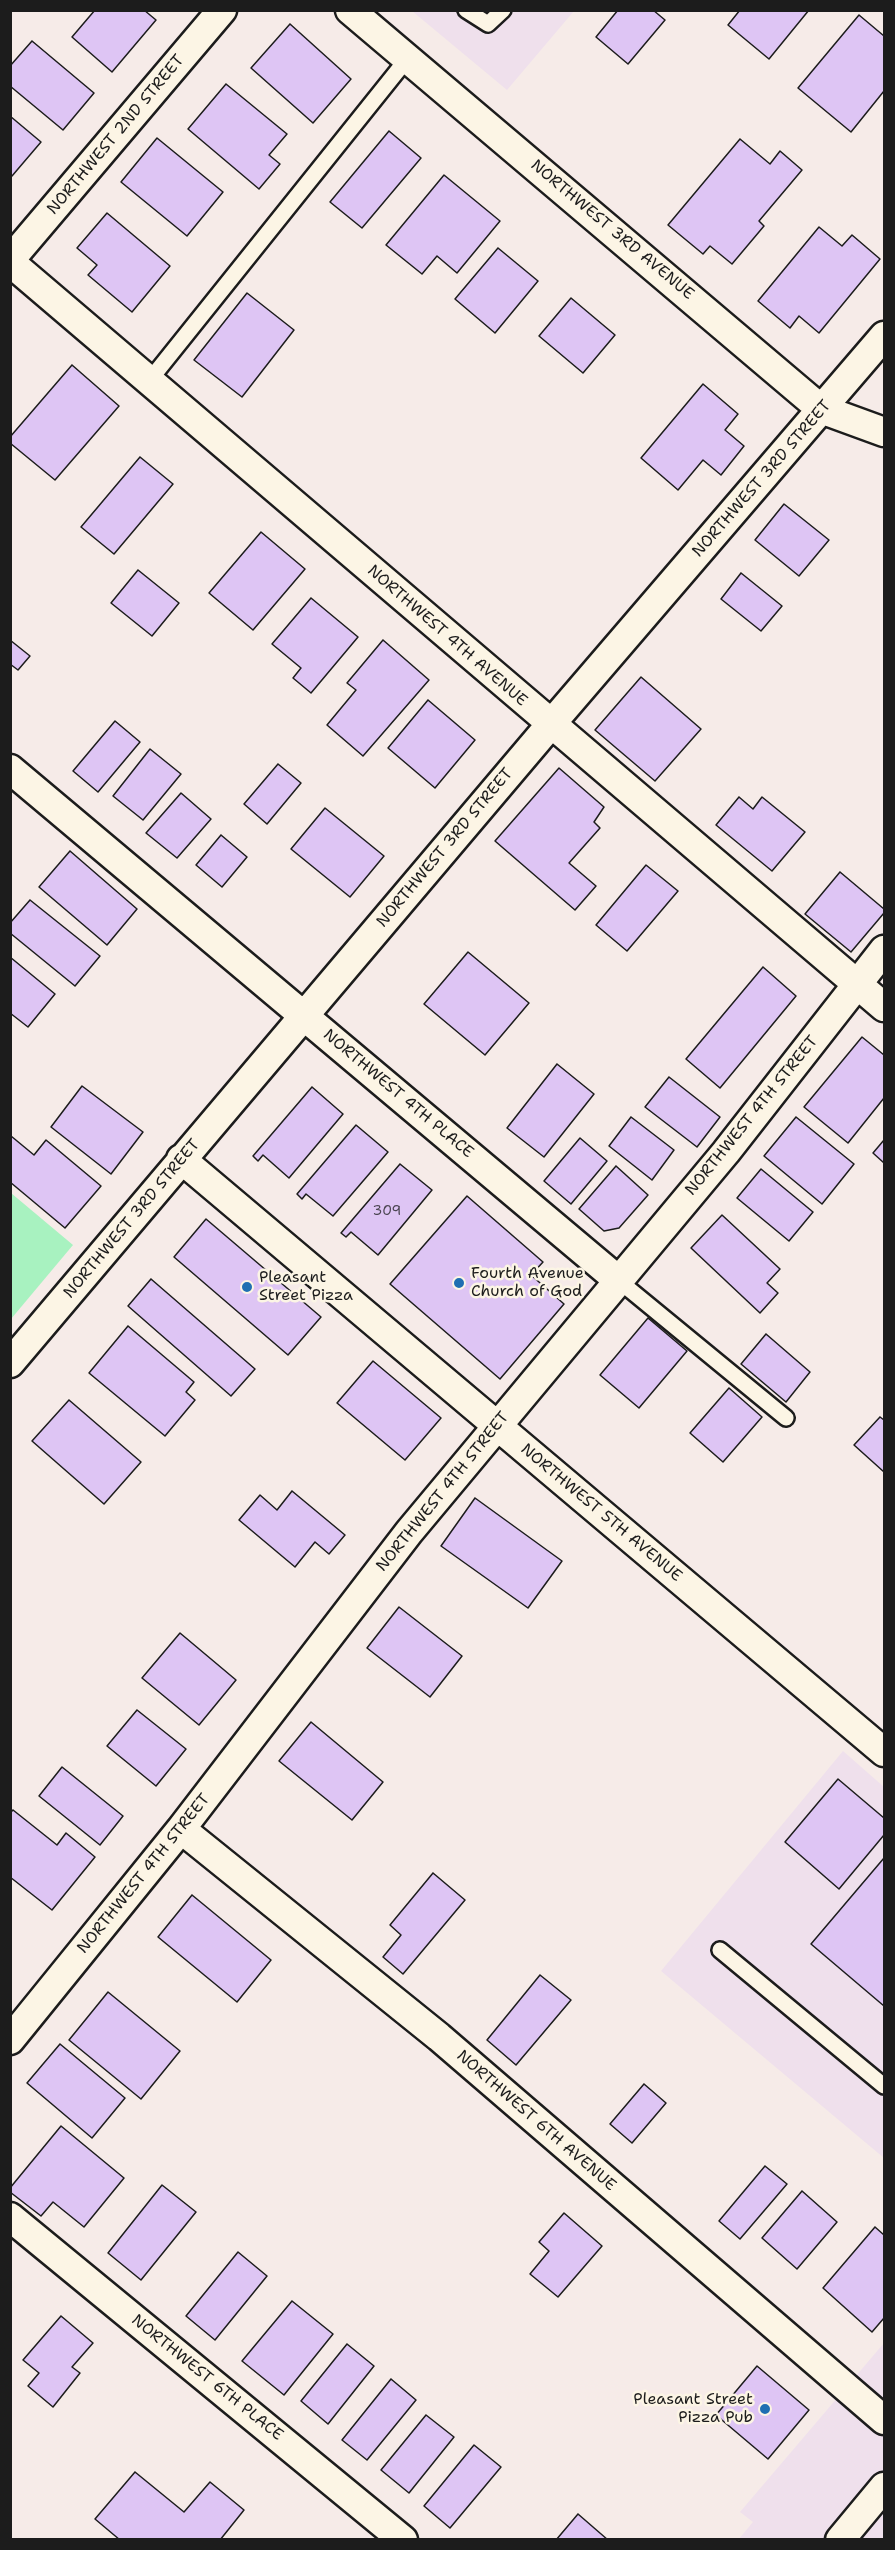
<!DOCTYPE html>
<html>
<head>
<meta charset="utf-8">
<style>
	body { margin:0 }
	#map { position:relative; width:895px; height:2550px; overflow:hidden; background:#f6ebe8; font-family:"Shantell Sans",sans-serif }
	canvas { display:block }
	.frame { position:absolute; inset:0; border:12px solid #1c1c1c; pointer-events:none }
</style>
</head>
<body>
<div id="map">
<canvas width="895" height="2550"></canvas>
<div class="frame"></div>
</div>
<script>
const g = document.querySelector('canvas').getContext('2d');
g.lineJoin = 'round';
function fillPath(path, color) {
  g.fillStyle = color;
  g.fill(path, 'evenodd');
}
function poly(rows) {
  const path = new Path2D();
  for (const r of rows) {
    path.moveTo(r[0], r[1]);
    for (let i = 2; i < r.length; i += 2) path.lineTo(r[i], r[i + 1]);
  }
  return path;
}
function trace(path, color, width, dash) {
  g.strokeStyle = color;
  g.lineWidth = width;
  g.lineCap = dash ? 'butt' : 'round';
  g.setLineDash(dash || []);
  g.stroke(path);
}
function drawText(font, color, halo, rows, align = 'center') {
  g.font = font + ' "Shantell Sans",sans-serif';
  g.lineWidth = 5;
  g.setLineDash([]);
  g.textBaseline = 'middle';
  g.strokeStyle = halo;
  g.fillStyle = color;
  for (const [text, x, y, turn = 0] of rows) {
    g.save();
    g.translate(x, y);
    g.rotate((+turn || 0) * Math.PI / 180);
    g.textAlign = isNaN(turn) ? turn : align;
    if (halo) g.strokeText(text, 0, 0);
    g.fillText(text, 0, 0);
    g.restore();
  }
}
fillPath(poly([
	[412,11,574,11,507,90],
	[843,1751,884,1787,884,2158,661,1971],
	[884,2343,884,2539,738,2540,753,2522,740,2512]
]), '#efe0ec');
fillPath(poly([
	[11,1193,73,1245,11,1319]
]), '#a8f2c0');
const building = poly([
	[95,10,144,10,156,20,112,72,72,37,95,10],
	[618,10,653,10,665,20,628,64,596,37,618,10],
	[740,10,809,10,769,59,728,25,740,10],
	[859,15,884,36,884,91,851,132,798,88,859,15],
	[290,24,351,79,313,123,251,68,290,24],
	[32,41,94,93,63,130,10,86,10,66,32,41],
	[226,84,287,134,269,155,280,164,259,189,188,129,226,84],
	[10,116,41,142,12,176,10,174,10,116],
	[389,131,421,158,362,228,330,202,389,131],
	[157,138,223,192,187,236,121,182,157,138],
	[740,139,770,164,780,151,802,170,759,221,764,226,732,264,710,246,703,254,668,225,740,139],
	[444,175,500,221,457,273,437,256,422,274,386,245,444,175],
	[107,213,170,266,132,312,88,275,97,265,77,248,107,213],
	[819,227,842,246,852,235,880,259,819,333,799,316,790,328,758,301,819,227],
	[498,248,538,281,495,333,455,299,498,248],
	[247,293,294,330,242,397,194,360,247,293],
	[571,298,615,335,583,373,539,336,571,298],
	[72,365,119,406,55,480,10,443,10,437,72,365],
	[703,384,738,414,725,430,744,446,721,475,703,460,678,490,641,458,703,384],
	[140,457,173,484,114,554,81,527,140,457],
	[784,504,829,540,799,576,755,540,784,504],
	[261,532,305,569,253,630,209,593,261,532],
	[138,570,179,603,152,636,111,603,138,570],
	[741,573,782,606,761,631,721,599,741,573],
	[311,598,358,637,311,693,293,678,301,668,272,644,311,598],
	[10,640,30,656,18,670,10,664,10,640],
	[383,640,429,680,363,756,327,725,356,690,347,683,383,640],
	[641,677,701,729,655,781,595,730,641,677],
	[428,700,475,740,435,788,388,748,428,700],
	[115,721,140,742,98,792,73,771,115,721],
	[150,749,181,774,143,820,113,796,150,749],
	[278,764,301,783,267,824,244,804,278,764],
	[559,768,604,807,594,822,600,828,569,863,596,886,575,910,495,841,559,768],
	[181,793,211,819,177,858,146,833,181,793],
	[739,797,753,809,762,797,805,832,772,871,716,825,739,797],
	[325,808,384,856,350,897,291,849,325,808],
	[221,835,247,857,222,887,196,865,221,835],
	[70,851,137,909,107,945,39,887,70,851],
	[646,865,678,891,627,951,596,925,646,865],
	[840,872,884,909,884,913,851,952,805,914,840,872],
	[30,900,100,956,75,986,10,933,10,923,30,900],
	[468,952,529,1003,485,1055,424,1004,468,952],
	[10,957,55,994,28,1027,10,1013,10,957],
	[763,967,796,996,720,1088,686,1059,763,967],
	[862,1037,884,1055,884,1098,848,1143,804,1107,862,1037],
	[557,1064,594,1094,544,1157,507,1128,557,1064],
	[669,1077,720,1117,697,1147,645,1107,669,1077],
	[82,1086,143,1132,111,1174,51,1127,82,1086],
	[312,1087,343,1114,289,1178,263,1155,258,1161,253,1156,312,1087],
	[631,1117,674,1150,652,1180,609,1146,631,1117],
	[796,1117,854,1164,822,1204,764,1156,796,1117],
	[356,1125,388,1152,333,1216,306,1194,302,1199,297,1194,356,1125],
	[11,1136,34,1155,46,1140,101,1186,65,1228,10,1182,11,1136],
	[580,1138,607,1161,571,1204,544,1181,580,1138],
	[884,1140,884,1163,873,1153,884,1140],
	[400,1164,432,1190,378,1255,351,1232,346,1237,341,1233,400,1164],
	[616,1166,648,1195,619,1228,604,1231,579,1209,616,1166],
	[761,1169,813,1212,789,1241,737,1198,761,1169],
	[467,1196,543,1262,531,1275,564,1304,500,1379,390,1284,467,1196],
	[722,1215,780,1269,767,1283,778,1293,760,1313,691,1248,722,1215],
	[206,1219,321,1317,288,1355,174,1257,206,1219],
	[151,1279,255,1369,231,1396,128,1306,151,1279],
	[648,1318,687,1351,639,1408,600,1375,648,1318],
	[128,1326,194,1382,186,1392,195,1400,165,1436,89,1373,128,1326],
	[766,1334,810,1372,786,1402,741,1364,766,1334],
	[373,1361,441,1418,405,1460,337,1403,373,1361],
	[729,1388,762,1417,723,1462,690,1433,729,1388],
	[69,1400,141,1462,104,1504,32,1441,69,1400],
	[880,1417,884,1420,884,1472,854,1445,880,1417],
	[292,1491,345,1535,329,1554,315,1542,295,1567,239,1520,260,1495,277,1510,292,1491],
	[475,1498,562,1561,528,1608,441,1546,475,1498],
	[399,1607,462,1656,430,1697,367,1648,399,1607],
	[180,1633,236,1680,199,1725,142,1678,180,1633],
	[137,1710,186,1749,156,1786,107,1746,137,1710],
	[311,1722,383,1782,352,1820,279,1761,311,1722],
	[62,1767,123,1816,100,1845,39,1796,62,1767],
	[838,1779,884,1818,884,1835,839,1889,785,1842,838,1779],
	[13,1810,57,1845,66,1833,95,1857,52,1910,10,1877,10,1813,13,1810],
	[884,1858,884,2006,811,1944,884,1858],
	[433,1873,465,1900,403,1974,383,1957,401,1935,390,1925,433,1873],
	[192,1895,271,1960,237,2002,158,1937,192,1895],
	[540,1975,571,2000,516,2065,487,2040,540,1975],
	[108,1992,180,2051,141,2099,69,2040,108,1992],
	[60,2044,125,2098,92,2138,27,2083,60,2044],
	[644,2084,666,2103,632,2143,610,2124,644,2084],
	[61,2126,124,2178,84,2227,53,2202,41,2216,10,2192,10,2188,61,2126],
	[765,2166,787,2184,740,2239,719,2221,765,2166],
	[162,2185,196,2212,141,2280,108,2253,162,2185],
	[802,2191,837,2222,797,2269,762,2238,802,2191],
	[564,2213,602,2246,558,2297,530,2274,549,2251,539,2242,564,2213],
	[875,2227,884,2235,884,2318,872,2332,823,2288,875,2227],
	[238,2252,267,2276,215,2340,186,2316,238,2252],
	[292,2301,333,2334,284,2395,242,2361,292,2301],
	[61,2316,93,2343,72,2367,80,2373,53,2407,28,2386,39,2373,23,2360,61,2316],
	[347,2344,374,2366,328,2424,301,2401,347,2344],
	[757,2366,809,2410,768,2459,716,2415,757,2366],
	[391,2379,416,2400,367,2460,342,2440,391,2379],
	[426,2415,454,2437,409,2493,381,2470,426,2415],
	[474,2445,501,2467,450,2528,424,2506,474,2445],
	[135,2472,184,2512,210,2482,244,2510,220,2540,120,2540,95,2519,135,2472],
	[578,2514,608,2540,556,2540,578,2514]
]);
fillPath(building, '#dec5f4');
trace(building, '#1c1c1c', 1.5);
const service = poly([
	[466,10,488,24,503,10],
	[149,381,407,59],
	[618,1280,786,1418],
	[720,1950,884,2086]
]);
const minor = poly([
	[350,10,821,409,884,432],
	[10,260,222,10],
	[10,262,884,1007],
	[10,769,618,1280],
	[181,1159,884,1752],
	[10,1363,551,724,884,336],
	[181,1829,439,2037,884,2420],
	[10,2040,181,1829,409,1532,726,1152,884,950],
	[10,2217,403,2540],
	[840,2540,884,2487]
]);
trace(service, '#1c1c1c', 20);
trace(minor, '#1c1c1c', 33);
trace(service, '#fcf5e5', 15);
trace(minor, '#fcf5e5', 28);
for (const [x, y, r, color] of [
	[459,1283,6,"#1f6fb2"],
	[247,1287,6,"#1f6fb2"],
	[765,2409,6,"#1f6fb2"]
]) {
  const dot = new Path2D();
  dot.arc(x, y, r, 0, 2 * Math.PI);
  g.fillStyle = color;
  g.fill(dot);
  trace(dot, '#fcf5e5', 2);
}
drawText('14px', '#4c4652', null, [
	["309",387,1211]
]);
drawText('16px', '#1c1c1c', '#fcf5e5', [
	["NORTHWEST 2ND STREET",116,135,-50],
	["NORTHWEST 3RD AVENUE",612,230,40],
	["NORTHWEST 3RD STREET",762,479,-49],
	["NORTHWEST 4TH AVENUE",447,636,41],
	["NORTHWEST 3RD STREET",445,848,-50],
	["NORTHWEST 4TH PLACE",398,1094,40],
	["NORTHWEST 4TH STREET",752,1116,-51],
	["NORTHWEST 3RD STREET",132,1219,-50],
	["NORTHWEST 4TH STREET",443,1492,-51],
	["NORTHWEST 5TH AVENUE",601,1513,40],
	["NORTHWEST 4TH STREET",144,1874,-51],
	["NORTHWEST 6TH AVENUE",536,2121,41],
	["NORTHWEST 6TH PLACE",207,2378,39]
]);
drawText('16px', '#1c1c1c', '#fcf5e5', [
	["Fourth Avenue",471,1274],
	["Church of God",471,1292],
	["Pleasant",259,1278],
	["Street Pizza",259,1296],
	["Pleasant Street",753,2400,"right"],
	["Pizza Pub",753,2418,"right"]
], 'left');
</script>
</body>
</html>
